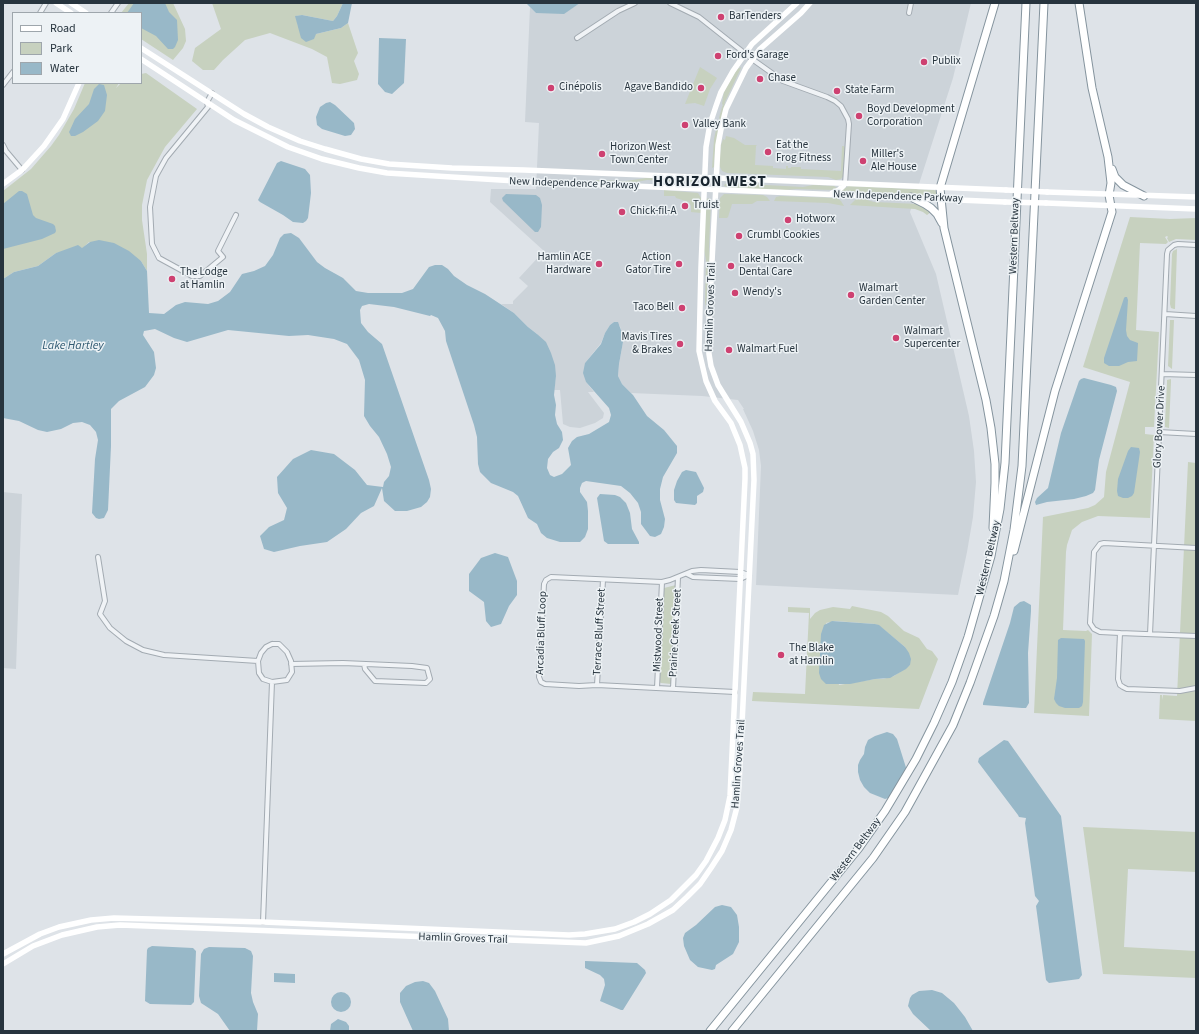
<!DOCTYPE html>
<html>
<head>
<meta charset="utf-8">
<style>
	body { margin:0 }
	#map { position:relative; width:1199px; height:1034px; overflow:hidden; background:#dee3e8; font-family:"Source Sans 3",sans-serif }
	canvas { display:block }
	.frame { position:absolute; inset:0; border:4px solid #27343e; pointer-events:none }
	.legend { position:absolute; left:12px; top:12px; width:130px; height:72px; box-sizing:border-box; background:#edf2f5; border:1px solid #9ea6ac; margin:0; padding:5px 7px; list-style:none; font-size:12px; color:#27343e }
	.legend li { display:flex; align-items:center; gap:8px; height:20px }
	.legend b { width:20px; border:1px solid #9ea6ac }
</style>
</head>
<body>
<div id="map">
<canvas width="1199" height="1034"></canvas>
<div class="frame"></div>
<ul class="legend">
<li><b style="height:5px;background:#fff"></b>Road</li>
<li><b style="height:11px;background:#c7d1bf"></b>Park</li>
<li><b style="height:11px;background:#98b8c8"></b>Water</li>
</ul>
</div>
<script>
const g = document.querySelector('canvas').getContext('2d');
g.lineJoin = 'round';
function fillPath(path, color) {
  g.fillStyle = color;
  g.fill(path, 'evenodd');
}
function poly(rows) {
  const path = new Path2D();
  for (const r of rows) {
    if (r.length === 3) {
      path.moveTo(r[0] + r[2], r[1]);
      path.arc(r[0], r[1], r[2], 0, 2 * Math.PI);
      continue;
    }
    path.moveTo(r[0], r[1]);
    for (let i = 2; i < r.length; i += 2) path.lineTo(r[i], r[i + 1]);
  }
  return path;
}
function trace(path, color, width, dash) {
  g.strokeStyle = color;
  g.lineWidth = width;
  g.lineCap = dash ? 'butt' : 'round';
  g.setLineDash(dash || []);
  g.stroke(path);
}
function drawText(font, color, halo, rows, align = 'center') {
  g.font = font + ' "Source Sans 3",sans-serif';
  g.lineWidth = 3;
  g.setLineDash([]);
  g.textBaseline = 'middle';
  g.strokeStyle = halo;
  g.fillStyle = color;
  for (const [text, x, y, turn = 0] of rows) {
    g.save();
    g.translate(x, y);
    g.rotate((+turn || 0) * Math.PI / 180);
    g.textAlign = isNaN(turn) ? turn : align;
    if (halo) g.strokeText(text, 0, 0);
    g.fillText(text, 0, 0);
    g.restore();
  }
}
fillPath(poly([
	[580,3,971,3,953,78,910,212,936,274,969,416,974,451,976,482,973,517,967,552,958,595,756,585,761,466,759,450,753,431,743,409,744,409,738,400,702,396,631,393,622,384,618,376,619,364,623,342,620,326,614,322,610,325,605,333,601,343,585,363,586,382,594,392,588,392,604,413,603,418,595,423,580,428,570,427,563,424,560,390,554,390,556,376,537,334,528,327,514,313,501,304,513,304,513,301,528,286,519,278,544,251,490,202,491,189,536,189,539,123,525,122,530,7,536,13,564,13],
	[3,492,22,494,16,669,3,668]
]), '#ccd3d9');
fillPath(poly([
	[129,3,173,3,185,29,186,41,183,48,173,60,141,39,141,13,121,13],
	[212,3,343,3,337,16,333,21,302,15,296,16,298,26,316,34,341,28,348,23,358,53,354,61,359,74,357,80,340,84,332,83,327,57,312,49,270,33,245,40,223,60,214,70,203,70,192,61,195,48,221,29],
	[739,66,740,66,738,69,741,67,741,68,725,102,715,150,714,167,712,168,714,139,718,120,720,119,719,118,722,107,723,105,722,104,724,91],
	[700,67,717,78,710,89,704,106,695,103,685,104],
	[146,73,197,109,165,147,147,180,142,205,142,220,147,254,147,271,141,261,89,242,82,249,56,253,38,266,14,272,3,279,3,191,31,169,51,146,59,135,74,109,85,83,119,83,116,88,121,83,141,83,141,74],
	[726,136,734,138,745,145,757,145,756,146,755,165,773,166,773,168,786,169,786,166,788,166,788,168,791,168,791,167,801,167,801,169,841,171,842,146,844,146,845,148,844,175,841,179,836,180,828,177,727,173,722,171,719,165,721,145,723,139,725,140],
	[646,178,690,180,694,181,693,182,647,180,626,184,595,181,596,180,626,181],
	[728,183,803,187,813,185,834,186,837,188,835,190,796,189,786,190,730,188,724,186,725,184],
	[848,186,934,190,937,191,938,195,936,196,840,192],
	[664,190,698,193,701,198,701,213,691,212,691,206,689,202,676,198,675,196,664,196],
	[724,194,763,195,767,197,770,201,757,201,752,204,732,204,728,217,727,218,719,218,720,198],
	[780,196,837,198,841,201,844,206,828,203,774,201,776,197],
	[708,198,711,200,709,248,710,258,706,306,705,303,706,260,704,250,706,200],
	[856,199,864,199,874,202,918,204,931,212,927,215,923,212,915,209,850,205],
	[1130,217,1170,219,1196,218,1196,240,1176,239,1169,242,1167,238,1168,237,1167,236,1165,237,1168,242,1166,244,1140,243,1136,330,1159,332,1154,427,1145,427,1145,434,1154,435,1150,518,1098,516,1082,522,1072,530,1067,545,1066,552,1063,630,1086,631,1088,630,1092,634,1089,716,1034,713,1043,517,1088,508,1095,505,1104,497,1106,472,1130,382,1083,367],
	[1177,249,1175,309,1174,309,1171,308,1170,304,1172,254,1173,251],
	[1170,320,1174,320,1172,369,1168,366],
	[1171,379,1171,382,1169,428,1165,427,1165,423,1167,384,1167,380],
	[1188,462,1196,463,1196,721,1159,719,1160,695,1162,695,1162,700,1163,695,1177,696],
	[676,585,671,684,661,683,659,682,664,588],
	[852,606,881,612,888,616,904,631,919,638,927,649,932,651,938,659,919,709,752,701,753,692,805,694,809,613,788,612,788,607,810,608,810,619,815,613,820,610,833,607,850,609],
	[835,621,875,624,882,628,905,647,910,665,894,676,883,679,875,679,839,685,826,623],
	[1083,827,1196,832,1196,872,1128,869,1124,947,1196,951,1196,978,1103,974]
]), '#c7d1bf');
fillPath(poly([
	[134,3,165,3,169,12,177,20,178,40,175,47,173,49,168,49,156,36,141,28,141,13,127,13],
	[343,3,352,3,348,23,341,28,316,34,314,39,306,42,301,38,295,16,302,15,333,21,337,16],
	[526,3,580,3,564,14,536,13],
	[379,38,406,39,404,83,392,94,385,92,378,84],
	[99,84,104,85,107,95,105,111,98,121,83,132,75,136,71,136,69,132,70,130,75,119,89,104,94,89],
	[330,102,335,105,354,123,355,129,351,135,345,136,322,129,317,125,316,117,320,107,326,103],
	[281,161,305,169,310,175,311,193,308,218,306,221,303,223,293,222,283,215,260,202,258,200,277,163],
	[19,191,22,191,27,194,33,215,36,218,53,224,55,226,56,231,55,233,42,239,3,249,3,204],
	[506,194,536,195,540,198,542,205,541,227,538,232,535,232,503,201,502,198],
	[291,233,299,238,317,262,325,268,343,278,356,291,368,293,402,293,413,289,429,267,435,265,442,265,448,269,454,276,467,285,485,294,514,313,528,327,537,334,546,342,551,353,555,365,556,376,554,395,556,405,555,415,557,424,562,432,563,440,559,448,553,452,548,459,547,468,550,475,554,477,562,474,571,465,568,448,572,441,577,437,589,434,609,422,611,415,609,408,586,382,583,373,585,363,601,344,605,333,610,325,614,322,618,322,622,333,623,342,619,364,618,376,622,384,633,395,647,416,664,430,677,446,677,453,663,477,660,489,660,500,665,519,664,527,661,534,655,537,650,536,641,524,641,512,638,503,630,493,621,486,586,481,582,483,580,488,580,492,587,502,588,511,588,529,585,537,580,542,560,542,547,538,541,533,537,524,528,518,518,496,513,492,491,483,480,472,478,464,477,437,474,425,446,341,445,331,438,318,431,315,430,316,394,307,369,304,362,306,360,310,361,323,368,332,382,344,429,480,431,489,430,497,427,502,421,507,407,511,395,511,384,501,382,488,374,506,361,513,346,529,327,542,300,546,274,552,264,549,260,536,269,527,284,520,287,508,278,493,277,477,293,459,311,450,334,454,355,470,367,485,383,487,384,482,389,476,391,467,387,454,379,437,370,426,364,416,365,380,359,360,347,344,334,339,308,335,289,336,228,330,187,342,174,338,155,329,144,331,143,335,154,352,156,368,154,375,145,387,119,401,111,409,111,446,108,510,104,518,99,519,96,518,92,513,95,459,98,440,96,432,90,425,82,422,73,423,61,429,47,432,38,430,19,421,3,418,3,279,14,272,38,266,56,253,78,245,82,248,90,242,99,240,114,243,129,251,141,261,147,271,149,313,164,314,176,305,185,302,208,304,218,301,230,292,242,274,254,271,265,266,273,255,280,238,284,234],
	[1125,297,1127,297,1128,300,1126,330,1127,336,1130,340,1138,343,1137,361,1128,362,1119,366,1109,366,1104,363,1104,358,1124,298],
	[1084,378,1111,385,1116,387,1117,391,1099,460,1095,490,1093,493,1086,496,1074,499,1047,502,1036,505,1035,502,1037,498,1048,488,1061,433,1079,381,1081,379],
	[1131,447,1139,448,1140,452,1134,493,1132,496,1128,498,1123,498,1118,496,1117,491,1118,479,1128,451],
	[686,470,696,472,704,488,703,492,697,496,697,503,695,505,676,503,674,500,674,490,677,481,682,472],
	[600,494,615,495,620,497,626,503,630,513,632,529,639,542,639,544,608,544,604,541,597,498],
	[495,553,508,557,517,581,517,595,509,606,501,624,491,627,486,621,484,602,469,591,469,574,481,558],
	[1024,601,1031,605,1031,611,1028,653,1029,703,1026,708,1022,708,983,705,983,703,1010,623,1014,607,1020,602],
	[832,621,875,624,879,625,905,647,909,653,911,659,910,665,906,669,890,678,875,679,850,684,826,684,821,679,819,673,821,634,824,625],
	[1061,638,1084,639,1085,641,1083,702,1082,706,1079,708,1065,708,1059,706,1056,703,1054,699,1057,678,1058,640],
	[887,732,893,734,897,739,908,774,892,797,885,799,870,793,864,787,860,780,858,772,858,765,860,760,864,754,865,747,868,740,875,736],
	[1004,740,1008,741,1061,816,1082,975,1079,979,1049,983,1046,980,1036,906,1039,901,1035,896,1025,823,1026,818,1019,817,1018,815,978,762,979,758],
	[722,905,731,907,737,915,739,927,739,942,733,954,716,965,715,969,712,970,698,967,690,960,684,946,683,938,685,933,696,925,715,907],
	[152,946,193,948,196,951,194,1002,191,1005,150,1004,145,1001,147,950,148,948],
	[209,947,245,948,251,951,253,956,251,993,253,1002,258,1014,257,1031,230,1031,218,1014,201,1003,199,996,201,954,204,949],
	[585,961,637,963,645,970,646,973,623,1010,621,1010,600,1001,605,985,604,979,600,975,585,968],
	[274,973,295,974,295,983,274,982],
	[423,981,429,983,435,991,448,1019,449,1031,413,1031,400,1002,400,993,406,986,415,982],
	[932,990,942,993,954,1003,965,1017,973,1031,931,1031,913,1014,908,1006,910,998,912,995,919,991],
	[341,1002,10],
	[338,1019,346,1022,349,1026,349,1031,330,1031,331,1024]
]), '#98b8c8');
const street = poly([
	[670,3,699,17,752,59,783,81,827,97,835,101,841,106,848,119,849,124,845,184],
	[40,13,46,3],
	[111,13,118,3],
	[909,13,911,3],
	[577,38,618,11,635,3],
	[3,85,13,72],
	[212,93,207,102,208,107,166,158,156,176,150,207,152,244,159,258,192,276,200,276,223,257,218,251,236,215],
	[3,145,6,151,22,170],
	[1165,314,1196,316],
	[1162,374,1196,375],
	[1159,432,1196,434],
	[1196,548,1104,543,1100,544,1094,552,1090,623,1094,629,1100,632,1120,633,1118,679,1120,685,1123,687,1127,689,1180,691,1196,688],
	[98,557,105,601,100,614,110,628,126,641,143,650,164,655,258,661],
	[687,574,693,577,740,579,749,575],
	[1120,633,1196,636],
	[1150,634,1167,254,1168,250,1174,245,1178,244,1196,245],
	[272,644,279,644,287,652,291,661,292,672,287,680,272,682,263,679,259,673,258,661,261,653,266,647,272,644],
	[291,664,343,663,412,666,427,668,430,679,426,683,375,681,365,669,364,664],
	[597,685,603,580],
	[657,688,662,582],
	[673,689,678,577],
	[735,692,597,685,579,686,545,684,541,682,539,677,544,584,546,580,551,577,662,582,670,580,692,571,701,570,740,572,749,575],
	[263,922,272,682]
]);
const highway = poly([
	[1112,169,1115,177,1123,185,1144,196],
	[911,197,925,204,931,208,937,214,942,223],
	[993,528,995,483,995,464,991,428,986,400,944,228,940,188,995,3],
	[1014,551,1055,391,1112,212,1109,195,1111,183,1108,157,1092,88,1079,3],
	[710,1031,859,848,885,811,916,759,934,723,952,682,968,637,991,556,1000,509,1005,463,1026,3],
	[732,1031,873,858,905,812,953,725,970,683,994,616,1004,581,1014,530,1022,466,1044,3]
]);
trace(street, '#a3abb2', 6);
trace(highway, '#85949e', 9);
trace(street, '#f0f3f6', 4);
trace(poly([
	[56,3,71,13],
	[71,3,86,13],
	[141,48,244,114,268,127,300,141,325,149,361,159,389,164,452,168,524,170,1006,190],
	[141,59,234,120,288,147,322,159,359,168,387,173,516,181,1005,202],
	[3,184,22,170,44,146,63,119,79,83],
	[1047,192,1196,197],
	[832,193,839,190,845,184],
	[1046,203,1196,209],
	[3,954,40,934,59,927,91,920,114,918,263,922,569,935,585,934,615,929,634,922,650,914,671,900,696,875,706,861,718,838,725,820,730,796,745,479,745,468,740,445,731,423,715,401,706,381,699,351,701,267,706,147,710,124,716,106,721,92,733,71,752,44,797,3],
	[3,964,33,946,62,935,97,927,120,925,586,943,619,936,648,924,673,910,687,897,700,884,711,868,722,851,731,830,737,807,739,785,754,480,753,454,750,443,741,422,718,385,711,366,709,354,708,339,718,145,721,129,726,109,746,68,760,49,801,13,810,3]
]), '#fff', 5.5);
trace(highway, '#fff', 7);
trace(poly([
	[1006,190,1047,192],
	[1005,202,1046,203]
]), '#fff', 5.5);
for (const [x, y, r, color] of [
	[721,17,4,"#ce4171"],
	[718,56,4,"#ce4171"],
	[924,62,4,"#ce4171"],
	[760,79,4,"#ce4171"],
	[551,88,4,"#ce4171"],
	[701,88,4,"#ce4171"],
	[837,91,4,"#ce4171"],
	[859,116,4,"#ce4171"],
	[685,125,4,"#ce4171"],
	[768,152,4,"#ce4171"],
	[602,154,4,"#ce4171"],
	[863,161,4,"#ce4171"],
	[685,206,4,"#ce4171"],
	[622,212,4,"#ce4171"],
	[788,220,4,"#ce4171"],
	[739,236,4,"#ce4171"],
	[599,264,4,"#ce4171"],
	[679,264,4,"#ce4171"],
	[731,266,4,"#ce4171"],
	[172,279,4,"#ce4171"],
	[735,293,4,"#ce4171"],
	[851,295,4,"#ce4171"],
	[682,308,4,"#ce4171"],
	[896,338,4,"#ce4171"],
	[680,344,4,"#ce4171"],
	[729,350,4,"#ce4171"],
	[781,655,4,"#ce4171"]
]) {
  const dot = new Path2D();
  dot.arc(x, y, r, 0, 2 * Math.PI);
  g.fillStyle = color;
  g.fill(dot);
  trace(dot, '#edf2f5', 1.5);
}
drawText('11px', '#27343e', '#edf2f5', [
	["BarTenders",729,17],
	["Ford's Garage",726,56],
	["Publix",932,62],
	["Chase",768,79],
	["Cinépolis",559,88],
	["Agave Bandido",693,88,"right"],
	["State Farm",845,91],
	["Boyd Development",867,110],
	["Corporation",867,123],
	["Valley Bank",693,125],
	["Eat the",776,146],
	["Frog Fitness",776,159],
	["Horizon West",610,148],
	["Town Center",610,161],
	["Miller's",871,155],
	["Ale House",871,168],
	["Truist",693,206],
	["Chick-fil-A",630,212],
	["Hotworx",796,220],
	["Crumbl Cookies",747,236],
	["Hamlin ACE",591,258,"right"],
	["Hardware",591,271,"right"],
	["Action",671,258,"right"],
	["Gator Tire",671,271,"right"],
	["Lake Hancock",739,260],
	["Dental Care",739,273],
	["The Lodge",180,273],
	["at Hamlin",180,286],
	["Walmart",859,289],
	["Garden Center",859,302],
	["Wendy's",743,293],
	["Taco Bell",674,308,"right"],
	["Walmart",904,332],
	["Supercenter",904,345],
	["Mavis Tires",672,338,"right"],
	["& Brakes",672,351,"right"],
	["Walmart Fuel",737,350],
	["The Blake",789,649],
	["at Hamlin",789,662]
], 'left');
drawText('11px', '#27343e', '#edf2f5', [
	["New Independence Parkway",574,184,2],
	["New Independence Parkway",898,197,2],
	["Western Beltway",1015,236,-88],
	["Hamlin Groves Trail",711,307,-88],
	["Glory Bower Drive",1160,427,-87],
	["Western Beltway",989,558,-77],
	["Terrace Bluff Street",600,632,-87],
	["Arcadia Bluff Loop",542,633,-88],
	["Prairie Creek Street",676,633,-87],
	["Mistwood Street",659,635,-88],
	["Hamlin Groves Trail",739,764,-86],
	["Western Beltway",856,850,-53],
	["Hamlin Groves Trail",463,939,2]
]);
drawText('italic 12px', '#315a72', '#edf2f5', [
	["Lake Hartley",73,346]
]);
g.letterSpacing = '1px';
drawText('bold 15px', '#19252f', '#edf2f5', [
	["HORIZON WEST",710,183]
]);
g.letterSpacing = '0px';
</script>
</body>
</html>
